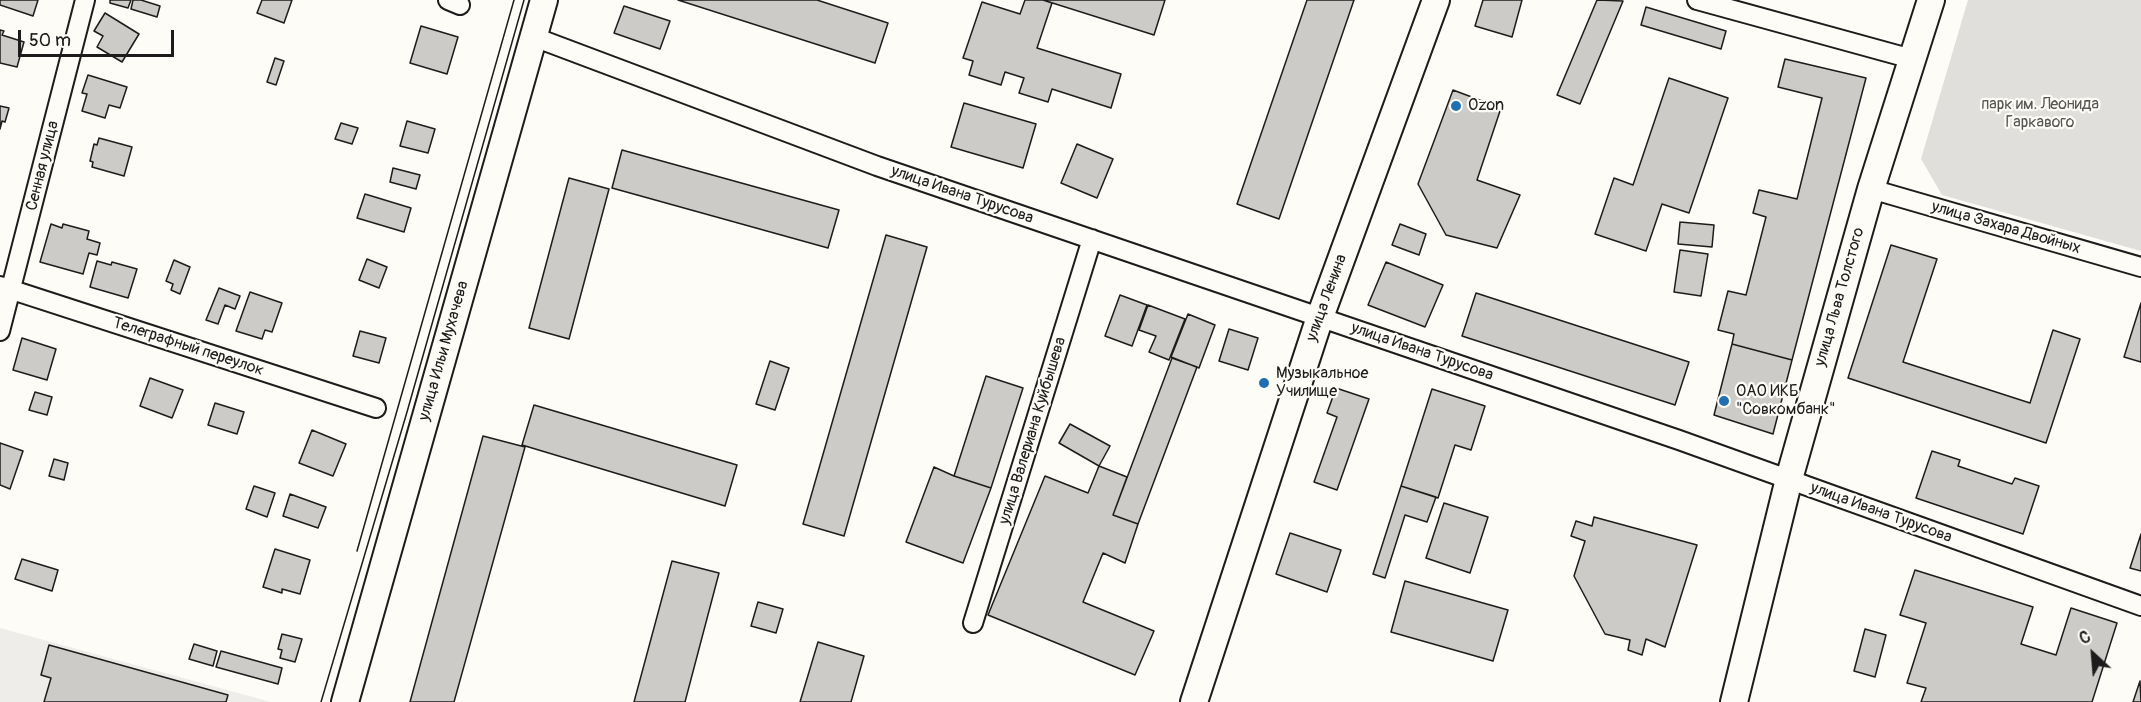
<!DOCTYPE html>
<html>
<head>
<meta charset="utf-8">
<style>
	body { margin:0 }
	#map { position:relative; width:2141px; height:702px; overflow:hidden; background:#fdfcf7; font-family:Pangolin,sans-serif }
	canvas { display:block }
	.north { position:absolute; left:2063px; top:624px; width:60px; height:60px; -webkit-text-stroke:4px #fdfcf7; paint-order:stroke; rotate:334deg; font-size:16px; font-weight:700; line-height:24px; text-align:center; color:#1c1c1c }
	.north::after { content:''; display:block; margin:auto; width:21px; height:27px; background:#1c1c1c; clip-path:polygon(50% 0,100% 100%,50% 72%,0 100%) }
	.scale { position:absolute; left:18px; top:30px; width:156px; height:27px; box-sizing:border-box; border:3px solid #1c1c1c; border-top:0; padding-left:8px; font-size:18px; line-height:21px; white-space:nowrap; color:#1c1c1c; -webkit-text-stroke:4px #fdfcf7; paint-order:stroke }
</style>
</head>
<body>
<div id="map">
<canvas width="2141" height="702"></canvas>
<div class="north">С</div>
<div class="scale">50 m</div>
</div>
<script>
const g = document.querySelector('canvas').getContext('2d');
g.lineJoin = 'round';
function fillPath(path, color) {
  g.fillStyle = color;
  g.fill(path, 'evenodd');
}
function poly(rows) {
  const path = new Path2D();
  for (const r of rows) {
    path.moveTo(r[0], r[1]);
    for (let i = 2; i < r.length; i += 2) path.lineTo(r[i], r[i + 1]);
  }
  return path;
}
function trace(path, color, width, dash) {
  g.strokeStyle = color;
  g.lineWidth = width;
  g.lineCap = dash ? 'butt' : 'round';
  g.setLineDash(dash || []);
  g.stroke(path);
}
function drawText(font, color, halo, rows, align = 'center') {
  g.font = font + ' Pangolin,sans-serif';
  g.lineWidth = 4.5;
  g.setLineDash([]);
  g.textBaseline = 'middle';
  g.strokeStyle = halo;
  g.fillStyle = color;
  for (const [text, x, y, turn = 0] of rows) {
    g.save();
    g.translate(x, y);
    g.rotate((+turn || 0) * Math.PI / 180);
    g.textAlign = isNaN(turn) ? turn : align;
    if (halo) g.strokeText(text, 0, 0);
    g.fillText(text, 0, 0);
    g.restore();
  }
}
fillPath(poly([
	[0,628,44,640,271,702,0,702]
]), '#eeede9');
fillPath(poly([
	[1968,0,2141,0,2141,251,1942,195,1921,159]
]), '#e0dfdb');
const building = poly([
	[0,0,38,0,33,16,0,5,0,0],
	[110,0,131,0,128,8,110,3,110,0],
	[133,0,141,0,160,6,157,17,131,9,133,0],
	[262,0,292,0,284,23,257,13,262,0],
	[678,0,817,0,888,23,875,63,678,0],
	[1025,0,1043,0,1052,3,1037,48,1121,74,1111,108,1052,89,1048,102,1019,93,1024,78,1005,72,1001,85,969,75,973,61,963,58,982,2,1020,14,1025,0],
	[1043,0,1165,0,1154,35,1043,0],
	[1307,0,1354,0,1279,219,1237,204,1307,0],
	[1483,0,1522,0,1512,37,1475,26,1483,0],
	[1597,0,1623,1,1580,104,1557,95,1597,0],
	[624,6,670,21,660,49,614,33,624,6],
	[1646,7,1726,31,1721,49,1641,25,1646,7],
	[105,13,139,34,122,62,97,47,103,36,94,31,105,13],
	[421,26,458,37,447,74,410,63,421,26],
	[0,30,4,31,2,35,24,42,17,67,0,63,0,30],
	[275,58,284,61,276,85,267,82,275,58],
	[1785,59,1866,78,1792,360,1732,344,1734,334,1718,330,1728,291,1746,295,1766,217,1753,213,1759,190,1797,199,1822,98,1778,87,1785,59],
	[88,75,127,87,120,108,109,105,105,118,82,111,87,94,82,93,88,75],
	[1669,78,1728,98,1689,213,1662,204,1646,251,1595,234,1614,178,1633,185,1669,78],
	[1453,90,1501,108,1477,180,1520,195,1497,248,1446,235,1418,184,1453,90],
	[964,103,1036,124,1023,168,951,147,964,103],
	[0,106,9,108,5,122,2,121,0,129,0,106],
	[407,121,435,129,428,153,400,146,407,121],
	[341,123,358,128,352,144,335,139,341,123],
	[99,138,132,147,124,176,92,167,93,162,90,161,94,144,97,145,99,138],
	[1077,144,1113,159,1097,198,1061,183,1077,144],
	[622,150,839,210,828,248,612,188,622,150],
	[393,168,420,175,416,189,390,182,393,168],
	[569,178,609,189,569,339,529,328,569,178],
	[365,194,411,208,404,232,357,218,365,194],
	[1680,222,1714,225,1712,247,1678,244,1680,222],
	[51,224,62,228,63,224,89,231,87,239,100,243,97,255,89,253,83,274,40,262,51,224],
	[1400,224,1426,234,1419,255,1392,245,1400,224],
	[886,235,927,247,844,536,803,524,886,235],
	[1891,245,1937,259,1903,362,2030,403,2053,330,2080,339,2046,443,1848,378,1891,245],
	[1680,250,1708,254,1701,296,1674,292,1680,250],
	[367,259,387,267,379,288,359,280,367,259],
	[174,260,190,267,180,294,171,290,173,284,166,281,174,260],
	[97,261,111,265,112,262,137,269,128,298,90,287,97,261],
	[1386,262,1443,285,1425,327,1368,305,1386,262],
	[219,288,240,296,235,309,225,305,218,324,206,320,219,288],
	[250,292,282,303,272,332,265,330,262,339,236,331,250,292],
	[1476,293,1689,362,1675,405,1462,336,1476,293],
	[1120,295,1147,305,1132,346,1105,336,1120,295],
	[2141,303,2141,362,2124,357,2141,303],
	[1148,305,1185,319,1169,360,1149,352,1156,336,1139,330,1148,305],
	[1188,314,1215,325,1199,368,1171,357,1188,314],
	[1229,329,1258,338,1248,370,1219,361,1229,329],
	[360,331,386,338,379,363,353,356,360,331],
	[22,338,56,349,47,380,13,370,22,338],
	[1732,344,1792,360,1773,434,1714,415,1732,344],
	[1172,358,1197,367,1138,524,1113,515,1172,358],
	[770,361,789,368,775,410,756,404,770,361],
	[986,376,1023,388,991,488,954,476,986,376],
	[150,378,183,390,172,418,140,406,150,378],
	[1336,388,1369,399,1337,490,1314,482,1337,417,1327,413,1336,388],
	[1432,389,1485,406,1471,450,1455,445,1438,498,1401,486,1432,389],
	[35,392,52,397,47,415,29,410,35,392],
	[215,403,244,412,237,434,208,425,215,403],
	[534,405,737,465,725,506,522,445,534,405],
	[1070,424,1110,446,1099,466,1059,443,1070,424],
	[312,430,346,444,333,476,299,463,312,430],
	[483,436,525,447,454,702,410,702,483,436],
	[0,443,23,451,10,489,0,485,0,443],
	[1932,451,1960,460,1958,466,2012,484,2015,478,2039,486,2023,534,1916,498,1932,451],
	[54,459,68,463,64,480,49,476,54,459],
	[1099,466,1127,477,1113,515,1138,524,1125,563,1103,553,1083,602,1154,631,1135,675,988,615,1045,476,1088,493,1099,466],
	[934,467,954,476,991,488,963,563,906,542,934,467],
	[254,486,275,493,267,517,246,509,254,486],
	[1401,486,1436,497,1427,522,1405,515,1385,578,1373,574,1401,486],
	[290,494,326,507,318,528,283,516,290,494],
	[1444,503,1488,517,1470,573,1426,558,1444,503],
	[1594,517,1697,545,1665,647,1646,639,1642,655,1628,650,1630,640,1605,634,1574,576,1585,541,1571,536,1576,521,1592,526,1594,517],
	[1290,533,1341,550,1327,592,1276,574,1290,533],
	[2141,534,2141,571,2130,568,2141,534],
	[275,549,310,560,300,594,282,589,282,593,263,587,275,549],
	[22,559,58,570,52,591,15,579,22,559],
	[672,561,719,573,685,702,634,702,672,561],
	[1915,570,2033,607,2021,644,2056,655,2071,608,2117,623,2092,702,1921,702,1926,688,1907,683,1926,623,1900,615,1915,570],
	[1405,581,1508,610,1493,661,1391,632,1405,581],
	[758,602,783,609,776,633,751,626,758,602],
	[1865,629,1886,635,1875,677,1854,671,1865,629],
	[282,634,302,639,295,662,280,658,282,650,278,649,282,634],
	[818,642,864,656,851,702,800,702,818,642],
	[194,644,217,651,213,666,189,659,194,644],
	[49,645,228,695,226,702,44,702,51,678,41,675,49,645],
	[221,651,282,668,278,684,216,667,221,651],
	[2140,681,2141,702,2133,702,2140,681]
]);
fillPath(building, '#cccbc8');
trace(building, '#1c1c1c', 1.5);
const street = poly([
	[448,0,460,5],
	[1697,0,1912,59],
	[534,37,877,166,1679,440,2141,606],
	[1871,189,2141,267],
	[0,286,376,408],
	[0,331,85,0],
	[973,623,1092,239]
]);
const secondary = poly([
	[345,702,544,0],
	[1194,702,1320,317,1436,0],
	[1734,702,1789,479,1871,189,1931,0]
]);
trace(street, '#1c1c1c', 22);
trace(secondary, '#1c1c1c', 30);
trace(street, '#fdfcf7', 18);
trace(secondary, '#fdfcf7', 26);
trace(poly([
	[357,551,514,0],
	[321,702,407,412,524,0]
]), '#1c1c1c', 1.5);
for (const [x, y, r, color] of [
	[1456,106,6,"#1f6fb2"],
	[1264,383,6,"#1f6fb2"],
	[1724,401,6,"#1f6fb2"]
]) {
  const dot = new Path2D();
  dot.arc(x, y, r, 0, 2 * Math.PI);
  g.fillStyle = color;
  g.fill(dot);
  trace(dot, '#fdfcf7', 2);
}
drawText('16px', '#575655', '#fdfcf7', [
	["парк им. Леонида",2040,105],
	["Гаркавого",2040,123]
]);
drawText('16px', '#1c1c1c', '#fdfcf7', [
	["Ozon",1468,106],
	["Музыкальное",1276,374],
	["Училище",1276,392],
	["ОАО ИКБ",1736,392],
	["\"Совкомбанк\"",1736,410]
], 'left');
drawText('16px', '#1c1c1c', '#fdfcf7', [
	["Сенная улица",43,166,-76],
	["улица Ивана Турусова",962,195,19],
	["улица Захара Двойных",2006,228,16],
	["улица Льва Толстого",1840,297,-74],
	["улица Ленина",1327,298,-70],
	["Телеграфный переулок",188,347,18],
	["улица Ильи Мухачева",444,351,-74],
	["улица Ивана Турусова",1422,352,19],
	["улица Валериана Куйбышева",1033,431,-73],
	["улица Ивана Турусова",1881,513,20]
]);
</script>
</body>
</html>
